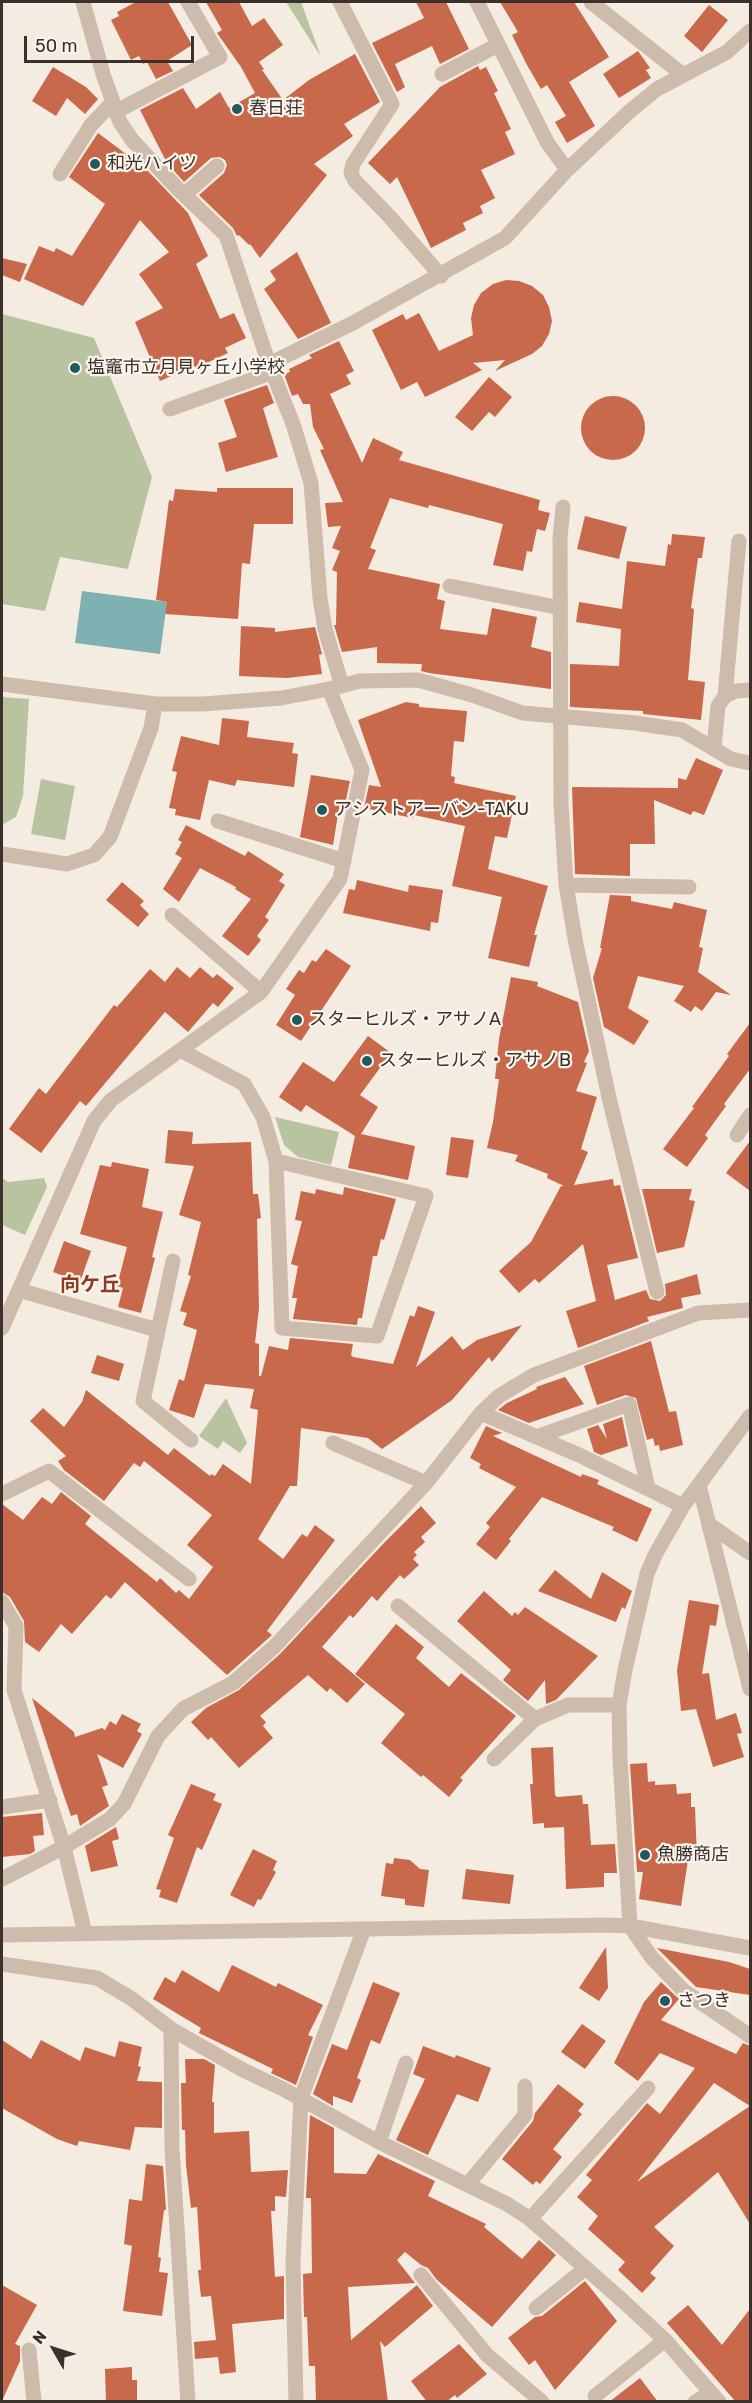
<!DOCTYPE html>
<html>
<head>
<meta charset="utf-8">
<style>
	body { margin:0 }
	#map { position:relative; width:752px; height:2403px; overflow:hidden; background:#f4ebe1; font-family:Rubik,sans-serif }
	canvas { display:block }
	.frame { position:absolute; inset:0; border:3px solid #3b302b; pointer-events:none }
	.north { position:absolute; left:24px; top:2319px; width:60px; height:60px; -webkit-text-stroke:4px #fbf5ee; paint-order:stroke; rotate:309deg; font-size:16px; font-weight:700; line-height:24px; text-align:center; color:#3b302b }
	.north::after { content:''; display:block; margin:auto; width:21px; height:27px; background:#3b302b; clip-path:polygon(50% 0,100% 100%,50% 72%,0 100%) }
	.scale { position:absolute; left:24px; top:36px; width:170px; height:27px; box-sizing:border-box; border:3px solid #3b302b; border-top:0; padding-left:8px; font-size:18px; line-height:21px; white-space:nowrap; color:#3b302b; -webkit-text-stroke:4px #fbf5ee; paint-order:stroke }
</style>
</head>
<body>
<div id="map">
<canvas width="752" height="2403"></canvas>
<div class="frame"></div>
<div class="north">N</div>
<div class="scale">50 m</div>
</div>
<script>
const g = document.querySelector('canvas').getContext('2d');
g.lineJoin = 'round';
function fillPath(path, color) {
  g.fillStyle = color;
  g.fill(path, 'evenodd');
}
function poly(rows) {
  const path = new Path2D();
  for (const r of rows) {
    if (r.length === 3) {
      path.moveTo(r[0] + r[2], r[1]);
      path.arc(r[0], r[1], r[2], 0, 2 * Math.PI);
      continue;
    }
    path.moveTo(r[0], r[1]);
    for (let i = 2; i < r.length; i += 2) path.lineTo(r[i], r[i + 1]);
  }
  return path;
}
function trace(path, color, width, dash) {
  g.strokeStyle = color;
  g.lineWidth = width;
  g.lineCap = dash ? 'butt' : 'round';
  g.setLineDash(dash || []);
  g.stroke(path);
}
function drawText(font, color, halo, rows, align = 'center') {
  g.font = font + ' Rubik,"Noto Sans JP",sans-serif';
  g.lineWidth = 4.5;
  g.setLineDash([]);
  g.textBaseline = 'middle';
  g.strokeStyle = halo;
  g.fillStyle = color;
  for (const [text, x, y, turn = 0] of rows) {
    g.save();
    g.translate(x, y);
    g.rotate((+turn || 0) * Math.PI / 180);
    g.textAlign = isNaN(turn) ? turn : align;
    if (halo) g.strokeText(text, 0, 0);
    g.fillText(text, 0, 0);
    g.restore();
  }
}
fillPath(poly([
	[286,2,301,2,321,57],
	[2,314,94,338,152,477,128,569,60,557,45,611,2,604],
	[2,697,29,699,23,796,16,817,2,825],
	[41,779,75,786,65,840,31,834],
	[275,1117,339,1132,331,1165,298,1157,284,1145],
	[2,1178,8,1182,44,1178,47,1187,25,1235,2,1225],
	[226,1398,247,1443,240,1453,223,1441,218,1449,199,1436]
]), '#b8c4a0');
fillPath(poly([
	[82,591,167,602,160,654,75,643]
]), '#7fb0b2');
fillPath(poly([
	[136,2,168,2,192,45,167,61,173,71,156,79,147,62,143,64,139,56,131,60,111,20,119,16,117,12],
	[206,2,239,2,252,26,264,18,283,45,259,62,264,69,262,70,283,100,309,80,355,54,380,102,344,124,353,136,314,164,327,175,260,258,250,244,249,245,239,235,237,236,233,228,199,195,224,173,227,165,225,160,220,157,211,158,184,182,167,163,140,110,183,88,196,109,220,92,229,108,255,93,241,67,217,33,222,30],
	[416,2,446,2,469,49,440,64,432,46,395,64,405,87,397,92,372,43,424,18],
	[500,2,574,2,609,57,569,82,595,126,567,143,555,122,566,116,547,85,541,89,527,65,512,35,518,32],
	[709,5,728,20,702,52,684,36],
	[638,51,650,68,646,70,651,78,619,98,603,74],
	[478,66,480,70,486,67,498,91,494,93,511,129,505,132,515,154,481,170,495,198,480,206,483,213,463,223,466,230,431,248,397,177,390,184,368,163,440,87],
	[53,67,86,87,98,99,85,114,67,98,56,116,32,101],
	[98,133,146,169,188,213,208,256,196,264,220,319,234,313,246,338,225,348,228,353,196,368,194,366,160,381,135,322,163,308,139,274,169,252,140,220,83,306,24,279,39,246,54,252,56,248,72,256,105,204,69,177],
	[297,252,331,323,298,339,264,289,276,280,270,271],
	[2,258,27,264,20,282,2,275],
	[506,280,519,281,532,286,543,295,549,307,552,321,549,334,542,346,532,354,495,371,505,360,473,363,482,370,425,397,417,382,401,390,372,330,403,314,406,320,419,313,439,351,473,335,471,318,474,305,481,293,493,284],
	[339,341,354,371,346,375,351,384,330,394,362,463,373,438,403,452,399,460,540,500,538,510,550,513,545,531,537,529,532,552,527,551,523,571,493,565,503,524,429,505,428,508,390,498,370,548,376,550,368,569,440,584,437,599,445,601,440,629,487,635,492,608,537,617,531,647,551,652,551,689,429,673,421,671,422,664,377,663,377,647,342,652,334,625,336,625,337,572,332,570,340,551,332,548,341,526,328,527,325,503,343,502,320,450,324,449,313,427,310,404,303,404,298,394,292,396,284,374,290,372,289,369,312,358,309,355],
	[489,377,512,397,495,417,489,412,472,431,455,417],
	[267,385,274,403,263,408,278,457,226,472,218,443,237,437,224,400],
	[613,428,32],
	[217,488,293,488,293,524,254,524,250,564,242,563,238,619,165,614,167,602,156,600,169,500,173,501,175,489,217,492],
	[585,516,627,527,619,559,577,549],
	[672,534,705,537,702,558,698,558,691,608,694,609,688,680,705,682,701,720,643,714,643,711,570,707,570,664,619,666,621,629,576,622,579,602,622,609,627,561,665,566,668,544,671,545],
	[241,626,275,628,275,632,315,627,322,654,319,655,322,674,287,678,239,676],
	[406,702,419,704,419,707,467,711,464,742,454,741,451,776,455,777,454,783,516,796,507,838,495,836,488,869,548,886,534,935,537,935,529,967,488,958,502,897,452,886,465,826,414,815,413,818,364,808,369,785,381,787,358,720],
	[222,718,249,721,247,737,294,743,292,753,298,754,294,787,237,780,235,786,209,780,200,820,175,815,176,809,169,808,177,772,172,771,181,736,219,745],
	[696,758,723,770,704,815,693,811,691,815,654,800,655,844,630,844,630,876,575,874,572,787,678,788,678,778,686,780],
	[311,775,350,781,345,804,340,802,333,845,300,837],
	[186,825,245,856,248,851,284,874,279,881,285,885,265,917,269,920,257,936,261,940,248,956,222,936,251,899,235,889,236,887,200,868,179,902,163,889,182,858,175,854,182,842,178,840],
	[357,880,408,892,409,885,443,890,438,923,431,922,430,931,343,913,349,889,355,890],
	[122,882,144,901,140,905,149,914,138,927,106,900],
	[610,895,631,896,631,901,672,909,674,902,707,910,699,947,703,948,698,972,731,995,716,992,702,1011,695,1006,691,1012,674,1001,684,986,638,976,628,1008,649,1021,634,1045,604,1027,593,978,602,948,600,948],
	[326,949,351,966,301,1041,276,1025,295,995,286,989,299,970,304,973,312,960,316,962],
	[177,967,190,978,200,967,213,978,217,974,234,988,218,1007,213,1003,188,1032,165,1012,86,1106,80,1101,41,1153,9,1129,39,1088,46,1094,114,1005,117,1007,150,969,165,982],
	[511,977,538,982,537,986,578,1002,589,1051,584,1062,587,1063,576,1091,597,1097,581,1149,588,1152,574,1185,613,1179,614,1186,620,1185,638,1258,607,1265,615,1300,646,1290,650,1299,660,1301,666,1295,665,1284,697,1274,701,1294,681,1298,683,1308,647,1317,649,1321,578,1348,566,1311,596,1301,583,1244,539,1283,535,1279,519,1293,499,1271,531,1242,561,1186,564,1186,547,1178,548,1174,515,1161,518,1155,487,1148,493,1122,499,1079,495,1079,499,1039],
	[750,1023,750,1069,724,1104,726,1106,705,1135,708,1138,687,1167,663,1149,694,1108,692,1107,729,1056,727,1054],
	[368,1036,391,1053,360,1095,378,1107,361,1134,415,1146,408,1180,348,1168,355,1136,306,1105,301,1112,279,1097,303,1062,334,1082],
	[168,1130,193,1132,192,1144,251,1142,253,1194,258,1194,261,1218,257,1219,259,1308,255,1343,259,1344,259,1376,261,1376,269,1346,288,1350,290,1338,353,1344,351,1355,353,1357,393,1364,410,1315,414,1317,418,1306,435,1312,416,1367,452,1336,463,1350,477,1340,522,1325,492,1362,489,1357,452,1400,382,1449,368,1438,301,1428,297,1486,290,1486,258,1539,283,1559,302,1534,307,1537,315,1525,335,1540,267,1631,272,1635,227,1675,125,1582,111,1599,106,1595,72,1634,61,1624,39,1652,25,1642,24,1621,10,1597,2,1592,2,1504,23,1520,42,1497,52,1504,61,1492,91,1516,85,1524,157,1582,160,1578,176,1593,179,1590,189,1599,213,1567,187,1545,212,1515,144,1461,140,1467,134,1463,104,1501,64,1470,58,1461,66,1456,30,1421,43,1408,64,1427,82,1402,86,1390,168,1455,174,1448,210,1476,211,1474,215,1476,223,1464,251,1484,258,1410,250,1408,254,1389,205,1384,194,1418,169,1410,179,1379,184,1381,197,1330,183,1325,187,1313,180,1311,191,1276,188,1275,201,1222,179,1215,194,1166,165,1163],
	[451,1137,474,1140,468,1178,446,1175],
	[750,1141,750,1191,726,1173],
	[112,1162,149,1169,142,1207,163,1212,152,1257,155,1258,141,1313,118,1307,123,1288,117,1286,127,1247,80,1234,100,1165,111,1167],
	[344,1187,396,1199,384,1240,381,1239,377,1256,373,1256,362,1318,358,1318,357,1325,293,1319,297,1298,292,1298,298,1266,291,1264,302,1221,295,1220,301,1191,315,1194,316,1189,343,1195],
	[642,1189,692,1189,689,1200,695,1201,684,1247,657,1253],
	[64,1241,91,1251,80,1282,53,1272],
	[651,1341,669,1412,676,1411,683,1445,660,1451,659,1445,655,1446,653,1438,647,1440,636,1398,626,1395,597,1405,584,1366],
	[97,1355,124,1364,119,1381,91,1373],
	[565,1377,584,1404,529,1423,498,1410,507,1403,537,1389,536,1387],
	[622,1417,628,1446,601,1455,594,1452,587,1429,598,1425,607,1439,603,1424],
	[486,1426,502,1433,493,1436,581,1477,582,1474,599,1480,597,1484,652,1509,637,1542,612,1530,614,1527,542,1497,509,1539,511,1541,496,1560,476,1544,490,1527,486,1523,516,1487,479,1468,481,1464,470,1458],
	[421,1506,436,1523,421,1537,425,1542,414,1552,417,1555,413,1559,419,1565,404,1579,400,1575,377,1601,372,1596,353,1618,350,1615,322,1647,365,1684,347,1703,330,1688,327,1692,308,1675,260,1716,266,1722,263,1726,273,1738,239,1768,211,1737,208,1740,191,1722,206,1708,239,1690,280,1654,383,1544],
	[555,1570,591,1599,602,1572,632,1591,625,1609,622,1607,616,1622,538,1591],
	[484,1591,512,1616,515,1612,518,1615,525,1607,598,1656,556,1700,546,1704,545,1680,528,1701,503,1680,511,1670,457,1621],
	[689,1600,719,1605,716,1626,710,1625,702,1674,709,1673,716,1720,736,1713,742,1733,737,1734,744,1757,713,1767,696,1709,681,1711,677,1670],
	[396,1624,424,1647,416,1658,449,1687,461,1673,516,1716,460,1778,463,1780,449,1797,423,1775,421,1777,381,1743,405,1714,355,1674],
	[32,1698,74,1732,75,1737,102,1728,105,1730,110,1721,116,1725,122,1714,141,1724,137,1731,142,1734,123,1768,97,1754,108,1785,102,1787,109,1806,80,1826,77,1814,71,1816,63,1793],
	[553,1747,555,1795,557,1797,582,1795,583,1804,588,1804,591,1845,615,1844,617,1873,604,1873,604,1887,566,1889,564,1827,544,1828,544,1823,533,1824,530,1784,533,1784,531,1748],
	[647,1763,648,1782,655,1781,655,1785,676,1784,677,1794,691,1793,691,1807,695,1807,697,1859,688,1860,681,1906,639,1899,643,1872,637,1872,630,1764],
	[191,1784,216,1794,213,1800,222,1804,202,1850,197,1847,177,1903,159,1897,161,1890,156,1889,174,1838,168,1835],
	[42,1813,44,1835,33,1836,35,1851,30,1854,2,1857,2,1817],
	[116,1827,119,1839,112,1841,118,1866,91,1872,85,1846],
	[253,1849,277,1861,273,1870,276,1872,261,1900,258,1899,254,1907,230,1895],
	[394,1858,410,1860,420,1869,429,1870,424,1907,405,1905,405,1899,381,1896,386,1863,393,1864],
	[466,1869,514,1875,510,1904,462,1899],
	[606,1947,608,1988,599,2001,579,1988],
	[657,1948,729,1962,750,1969,750,1995,696,1987],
	[232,1965,276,1987,278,1983,323,2005,308,2035,313,2037,296,2085,271,2073,273,2069,199,2033,201,2028,153,1999,165,1977,175,1983,182,1970,219,1992],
	[373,1982,400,1993,380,2044,371,2040,357,2078,361,2080,352,2103,333,2096,333,2106,313,2094,332,2044,347,2050],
	[661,1982,679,1999,661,2020,736,2054,743,2043,750,2046,750,2224,718,2172,654,2227,674,2246,650,2273,656,2278,642,2293,618,2270,625,2262,588,2229,598,2216,577,2197,592,2180,586,2175,647,2103,660,2114,695,2068,660,2053,638,2081,614,2063,644,2002],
	[714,2083,750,2106,637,2182],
	[582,2024,606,2041,585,2069,561,2052],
	[2,2040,31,2059,41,2040,80,2061,85,2047,115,2057,119,2041,142,2047,138,2066,141,2067,137,2081,162,2082,162,2128,135,2127,130,2150,79,2141,77,2146,57,2139,2,2108],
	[423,2046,455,2058,456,2055,491,2068,478,2102,457,2094,428,2155,396,2140,425,2079,413,2074],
	[185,2059,204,2059,215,2065,212,2102,214,2102,214,2133,249,2131,251,2172,288,2170,286,2197,275,2196,275,2211,271,2211,275,2277,284,2276,284,2319,232,2324,236,2372,220,2374,218,2357,195,2359,194,2342,216,2340,211,2296,201,2297,198,2270,201,2270,197,2207,191,2208,186,2165,185,2130,182,2130,181,2083,186,2083],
	[558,2084,584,2104,578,2111,582,2114,553,2149,562,2157,540,2184,536,2181,533,2185,502,2159,533,2121,535,2113],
	[310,2115,334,2128,334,2173,366,2174,378,2154,435,2181,428,2196,486,2224,484,2227,522,2259,539,2240,556,2255,492,2327,437,2280,428,2268,421,2265,405,2252,397,2260,415,2283,348,2287,351,2340,417,2285,433,2306,385,2347,380,2341,388,2402,316,2402,315,2366,309,2366,307,2317,304,2317,303,2274,312,2273,311,2198,306,2198],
	[146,2164,163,2166,166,2210,164,2210,158,2257,161,2258,159,2272,168,2273,162,2316,123,2311,132,2246,124,2244,129,2199,142,2201],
	[585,2281,617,2321,555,2390,535,2360,529,2365,508,2338,535,2317,542,2316],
	[2,2285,37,2305,15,2344,20,2346,20,2361,2,2401],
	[688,2305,722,2345,750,2309,750,2402,736,2402,667,2323],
	[459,2344,487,2374,457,2398,455,2395,446,2402,427,2402,411,2381],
	[132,2367,132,2380,137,2380,137,2402,106,2402,105,2369],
	[640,2378,658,2402,609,2402]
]), '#c8694b');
trace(poly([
	[83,2,103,74,120,122,132,140,178,189,226,235,269,364,293,424,311,483,320,598,325,629,342,686],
	[340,2,392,104,353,164,351,173,355,181,389,216,441,276],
	[477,2,547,142,567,170],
	[591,2,682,74],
	[442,74,498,45],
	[115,112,220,57,188,2],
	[60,174,91,125,113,102],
	[184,195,217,166],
	[269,364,353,323,505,238,567,170,630,111,657,89,727,52,750,31],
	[170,409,273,372],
	[563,507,560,538,561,804,566,885,576,944,610,1102,657,1292],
	[450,586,561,608],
	[2,684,155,704,203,704,281,698,329,689,360,681,418,680,472,695,523,713,635,723,682,730,731,759,750,763],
	[725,696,739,541],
	[714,748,718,706,725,696,736,691,750,690],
	[218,821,344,861],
	[2,854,67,864,94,855,110,837,151,728,155,704],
	[566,885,689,887],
	[172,915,261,992],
	[182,1051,244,1084,263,1117,276,1161,282,1328,377,1336,426,1196,276,1161],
	[737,1135,750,1115],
	[173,1261,143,1401,191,1440],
	[19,1290,157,1330],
	[2,1328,94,1121,111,1100,261,992,340,879,362,770,329,689],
	[481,1413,579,1455,683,1506],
	[750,1416,683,1506,655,1555,647,1574,625,1670,619,1705,620,1759,630,1926,652,1958,684,1991,750,2036],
	[539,1436,629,1404,648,1488],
	[333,1443,426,1483],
	[699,1485,750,1689],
	[2,1494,49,1471,189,1579],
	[710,1525,750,1553],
	[2,1602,16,1626,14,1690,64,1847,85,1933],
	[398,1606,535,1719,568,1705,619,1705],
	[494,1759,535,1719],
	[2,1807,50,1800],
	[2,1879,64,1847,110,1819,124,1804,158,1736,183,1709,233,1683,274,1647,426,1483,481,1413,499,1396,534,1375,698,1313,750,1310],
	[2,1935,606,1925,630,1926,750,1948],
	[2,1964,97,1978,132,1999,171,2029,243,2070,283,2089,379,2142,507,2204,530,2219,623,2301,665,2340,719,2402],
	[171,2029,172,2149,188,2402],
	[379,2142,406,2063],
	[468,2184,525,2115,525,2086],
	[530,2219,648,2088],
	[421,2275,487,2355,542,2402],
	[536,2308,586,2268],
	[29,2350,34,2402],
	[595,2396,665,2340],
	[296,2402,293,2262,301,2098,364,1929],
	[695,2402,711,2393]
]), '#cdbbac', 15);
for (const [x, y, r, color] of [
	[237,109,6,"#1f5a5e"],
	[95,164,6,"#1f5a5e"],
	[75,368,6,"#1f5a5e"],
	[322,810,6,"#1f5a5e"],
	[297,1020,6,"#1f5a5e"],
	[367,1061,6,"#1f5a5e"],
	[645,1855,6,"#1f5a5e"],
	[665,2001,6,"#1f5a5e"]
]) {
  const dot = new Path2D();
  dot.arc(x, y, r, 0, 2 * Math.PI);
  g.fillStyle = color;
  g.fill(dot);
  trace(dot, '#fbf5ee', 2);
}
drawText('18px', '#3b302b', '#fbf5ee', [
	["春日荘",249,109],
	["和光ハイツ",107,164],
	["塩竈市立月見ヶ丘小学校",87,368],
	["アシストアーバン-TAKU",334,810],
	["スターヒルズ・アサノA",309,1020],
	["スターヒルズ・アサノB",379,1061],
	["魚勝商店",657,1855],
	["さつき",677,2001]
], 'left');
drawText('bold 20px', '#8c3b22', '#fbf5ee', [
	["向ケ丘",90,1285]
]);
</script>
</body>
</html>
